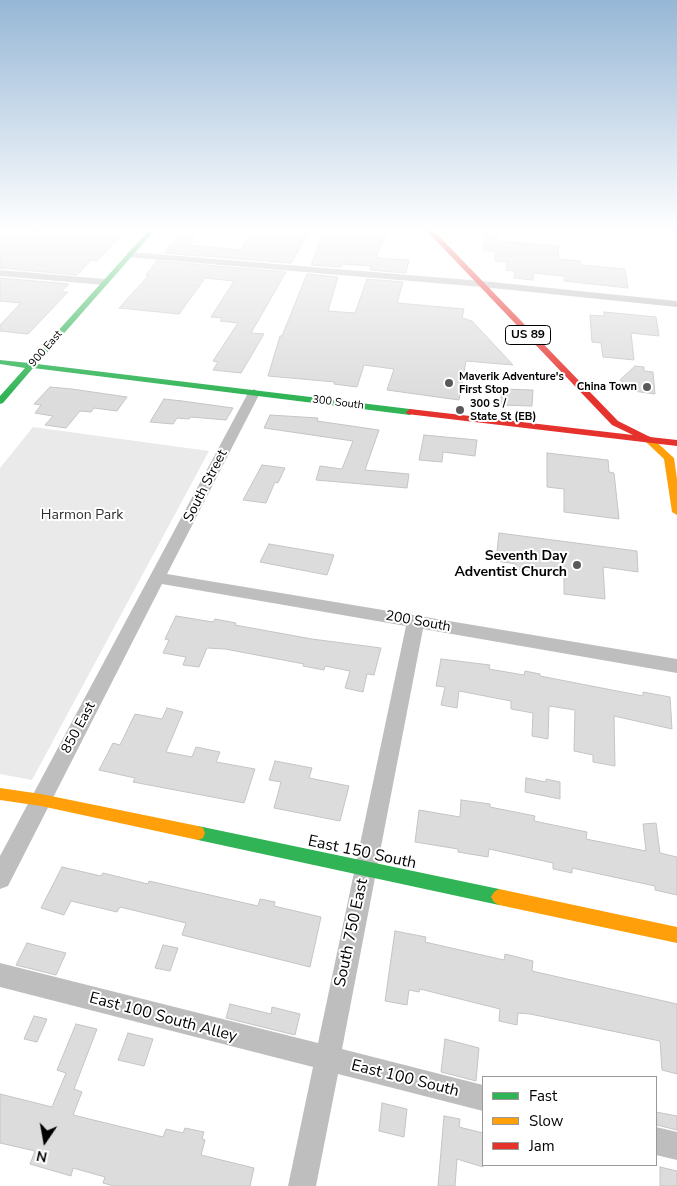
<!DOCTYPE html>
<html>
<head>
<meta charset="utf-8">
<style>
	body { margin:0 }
	#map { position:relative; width:677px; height:1186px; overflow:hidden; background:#fff; font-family:"Nunito Sans",sans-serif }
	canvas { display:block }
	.legend { position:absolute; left:482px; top:1076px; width:175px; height:90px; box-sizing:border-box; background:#fff; border:1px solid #999; margin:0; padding:6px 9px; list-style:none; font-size:15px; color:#000 }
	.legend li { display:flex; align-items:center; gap:10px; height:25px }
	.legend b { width:25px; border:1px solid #999 }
	.north { position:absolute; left:20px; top:1116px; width:50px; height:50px; -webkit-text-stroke:4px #fff; paint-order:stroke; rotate:192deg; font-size:14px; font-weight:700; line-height:20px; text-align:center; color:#000 }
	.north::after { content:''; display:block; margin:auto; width:18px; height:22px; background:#000; clip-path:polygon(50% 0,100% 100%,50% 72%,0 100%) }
</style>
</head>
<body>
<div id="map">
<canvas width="677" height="1186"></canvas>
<ul class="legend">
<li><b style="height:6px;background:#30b455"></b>Fast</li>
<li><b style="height:6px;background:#ff9f0a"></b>Slow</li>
<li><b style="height:6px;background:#e5322d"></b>Jam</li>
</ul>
<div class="north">N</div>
</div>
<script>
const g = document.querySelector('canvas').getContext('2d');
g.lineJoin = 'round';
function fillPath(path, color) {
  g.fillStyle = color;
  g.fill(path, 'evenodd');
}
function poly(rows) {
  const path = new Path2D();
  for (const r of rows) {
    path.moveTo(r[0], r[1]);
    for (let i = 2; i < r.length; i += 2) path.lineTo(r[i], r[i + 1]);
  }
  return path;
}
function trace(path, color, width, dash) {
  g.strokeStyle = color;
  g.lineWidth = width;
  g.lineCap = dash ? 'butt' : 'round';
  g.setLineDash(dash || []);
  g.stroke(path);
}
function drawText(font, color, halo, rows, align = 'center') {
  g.font = font + ' "Nunito Sans",sans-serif';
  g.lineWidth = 4;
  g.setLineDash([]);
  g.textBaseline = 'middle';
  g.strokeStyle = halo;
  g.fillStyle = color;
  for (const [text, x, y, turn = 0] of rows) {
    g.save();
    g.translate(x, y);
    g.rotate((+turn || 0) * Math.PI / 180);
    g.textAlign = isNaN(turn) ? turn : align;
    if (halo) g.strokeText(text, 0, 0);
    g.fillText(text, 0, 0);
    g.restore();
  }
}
fillPath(poly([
	[33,427,209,451,32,780,0,774,0,468]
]), '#eaeaea');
const building = poly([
	[0,230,19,230,119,238,97,261,91,260,77,275,0,268,0,230],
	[253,230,311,230,291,263,164,253,178,236,194,237,189,244,190,245,240,250,253,230],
	[325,230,387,230,376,258,409,260,406,273,370,270,371,266,342,264,341,267,311,265,325,230],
	[488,230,501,241,559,246,558,259,580,261,581,265,625,269,628,288,564,281,564,276,534,273,533,280,514,278,515,271,506,270,507,262,495,261,496,252,483,250,488,230],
	[157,261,286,272,251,333,264,334,241,373,213,370,218,362,213,361,238,323,220,321,222,318,211,317,234,281,205,278,179,314,119,308,149,275,146,275,157,261],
	[307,274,338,277,328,311,355,313,367,279,403,282,397,303,464,309,462,318,472,321,513,365,466,361,459,400,387,390,394,369,364,365,357,387,334,384,335,382,268,376,280,336,282,336,307,274],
	[0,278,69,284,61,292,68,292,28,334,0,331,0,325,21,303,0,301,0,278],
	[604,312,656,317,659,336,631,333,634,360,603,357,601,343,592,342,590,315,604,316,604,312],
	[635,366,644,367,644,371,653,372,655,394,633,391,620,380,635,366],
	[50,387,72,389,127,397,117,411,94,408,91,412,80,411,66,428,45,425,53,416,35,413,41,405,34,404,50,387],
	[502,389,533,390,532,406,500,405,502,389],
	[164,399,182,401,233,408,226,420,191,417,189,419,177,418,173,424,150,422,164,399],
	[270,415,318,418,317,421,379,430,365,470,409,474,407,488,316,480,320,466,342,469,353,441,264,428,270,415],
	[424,435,477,440,475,456,443,452,442,462,419,460,424,435],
	[547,453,608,460,609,472,614,473,619,519,564,512,564,489,547,487,547,453],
	[262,465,285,468,278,483,275,482,266,503,243,500,262,465],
	[499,533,637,551,638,572,603,567,605,599,564,594,564,576,515,569,516,564,496,561,499,533],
	[269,544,334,555,327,575,260,562,269,544],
	[176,616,213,622,215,619,236,623,235,625,312,639,381,648,374,675,367,674,363,692,345,688,350,671,325,666,324,670,303,666,304,664,225,649,207,648,199,667,183,665,186,657,163,653,169,640,165,639,176,616],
	[441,659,490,665,489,669,524,675,525,671,540,674,540,676,643,696,643,692,670,697,672,729,614,716,615,766,593,762,593,755,574,751,575,710,549,706,548,739,532,736,533,713,511,709,511,701,459,691,457,708,441,705,445,687,436,686,441,659],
	[167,708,183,712,166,752,192,757,196,747,220,752,216,762,255,769,244,803,133,782,135,778,99,770,113,743,120,745,135,714,162,719,167,708],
	[275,761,312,768,309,778,349,786,340,821,274,808,281,782,269,780,275,761],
	[526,778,546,782,546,779,560,782,560,799,525,792,526,778],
	[461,800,490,804,490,807,535,816,534,821,587,832,586,839,646,851,643,824,656,823,660,853,677,857,677,895,655,890,655,886,572,868,572,873,553,869,553,863,489,849,488,857,458,852,458,849,415,842,419,810,460,817,461,800],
	[62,867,101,876,103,873,148,884,149,881,258,906,260,899,275,902,274,906,321,917,310,967,182,935,186,923,120,907,117,912,71,901,64,915,41,908,62,867],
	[395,931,426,937,425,942,504,960,505,954,533,961,532,971,677,1004,677,1074,662,1070,660,1041,530,1014,518,1013,517,1025,499,1021,500,1009,420,989,419,992,409,990,407,1005,385,1001,395,931],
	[27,943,66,953,56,975,16,965,27,943],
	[163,945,178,948,170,971,155,968,163,945],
	[230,1004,271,1014,272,1007,300,1014,295,1035,226,1018,230,1004],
	[34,1016,47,1019,37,1042,24,1039,34,1016],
	[76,1024,97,1029,74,1089,82,1092,73,1115,163,1137,166,1129,183,1133,185,1128,204,1132,202,1139,205,1140,201,1155,254,1168,250,1186,114,1186,103,1183,105,1177,73,1168,71,1176,30,1164,35,1151,0,1143,0,1094,52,1107,66,1073,57,1070,76,1024],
	[128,1033,153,1039,144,1066,118,1060,128,1033],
	[445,1039,479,1048,476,1081,441,1072,445,1039],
	[382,1103,407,1109,404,1137,379,1131,382,1103],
	[656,1112,677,1116,677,1130,657,1125,656,1112],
	[444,1116,460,1119,459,1127,483,1133,483,1167,457,1159,455,1186,438,1186,444,1116],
	[660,1167,677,1171,677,1186,660,1186,660,1167]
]);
fillPath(building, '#dcdcdc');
trace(building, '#c5c5c5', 1);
fillPath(poly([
	[130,252,482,281,677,301,677,307,482,287,127,257,127,253,130,252],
	[0,270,105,279,110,282,105,285,0,276,0,270],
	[254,389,260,393,167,574,677,659,677,673,423,629,342,1049,483,1085,483,1111,338,1074,316,1186,288,1186,313,1067,0,987,0,963,318,1043,406,626,162,584,8,886,0,889,0,856,248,393,254,389],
	[656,1127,677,1132,677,1160,656,1155,656,1127]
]), '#bebebe');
fillPath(poly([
	[149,230,155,230,37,364,410,409,414,412,410,415,33,368,3,403,0,404,0,396,25,368,0,364,0,360,29,363,149,230],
	[198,826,499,889,504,892,507,897,504,902,499,905,198,840,193,838,191,833,193,828,198,826]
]), '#30b455');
fillPath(poly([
	[648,436,651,437,674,458,677,479,677,515,672,512,664,459,646,442,639,439,641,437,648,436],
	[0,788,41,794,198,826,203,828,205,833,203,838,198,840,41,806,0,800,0,788],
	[499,889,677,927,677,943,499,905,494,902,491,897,494,892,499,889]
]), '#ff9f0a');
fillPath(poly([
	[426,230,433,230,618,421,650,437,677,440,677,446,407,414,406,412,410,409,633,435,612,425,426,230]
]), '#e5322d');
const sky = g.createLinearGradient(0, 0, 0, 396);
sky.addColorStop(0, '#96b7d6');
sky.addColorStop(0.58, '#fff');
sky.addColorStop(1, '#ffffff00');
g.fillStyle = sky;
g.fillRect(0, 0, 677, 396);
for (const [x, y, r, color] of [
	[449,383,5,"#595959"],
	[647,387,5,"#595959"],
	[460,410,5,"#595959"],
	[577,565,5,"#595959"]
]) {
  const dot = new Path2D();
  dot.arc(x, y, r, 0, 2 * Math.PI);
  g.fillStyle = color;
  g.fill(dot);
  trace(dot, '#fff', 2);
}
drawText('11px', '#000', '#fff', [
	["900 East",46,349,-49],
	["300 South",338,403,7]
]);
drawText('bold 11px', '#000', '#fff', [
	["Maverik Adventure's",459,377],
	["First Stop",459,390],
	["China Town",637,387,"right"],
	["300 S /",470,404],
	["State St (EB)",470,417]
], 'left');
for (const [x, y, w] of [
	[528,335,45]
]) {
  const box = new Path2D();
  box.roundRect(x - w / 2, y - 9.5, w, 19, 4);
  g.fillStyle = '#fff';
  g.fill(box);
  trace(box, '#000', 1);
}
drawText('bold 12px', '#000', null, [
	["US 89",528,335]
]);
drawText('14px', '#000', '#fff', [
	["South Street",206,486,-63],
	["200 South",418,622,10],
	["850 East",79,728,-62]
]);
drawText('14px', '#2f2f2f', '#fff', [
	["Harmon Park",82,516]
]);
drawText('bold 14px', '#000', '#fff', [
	["Seventh Day",567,557],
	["Adventist Church",567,573]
], 'right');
drawText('16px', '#000', '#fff', [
	["East 150 South",362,853,12],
	["South 750 East",352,933,-78],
	["East 100 South Alley",163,1018,15],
	["East 100 South",405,1079,14]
]);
</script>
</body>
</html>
